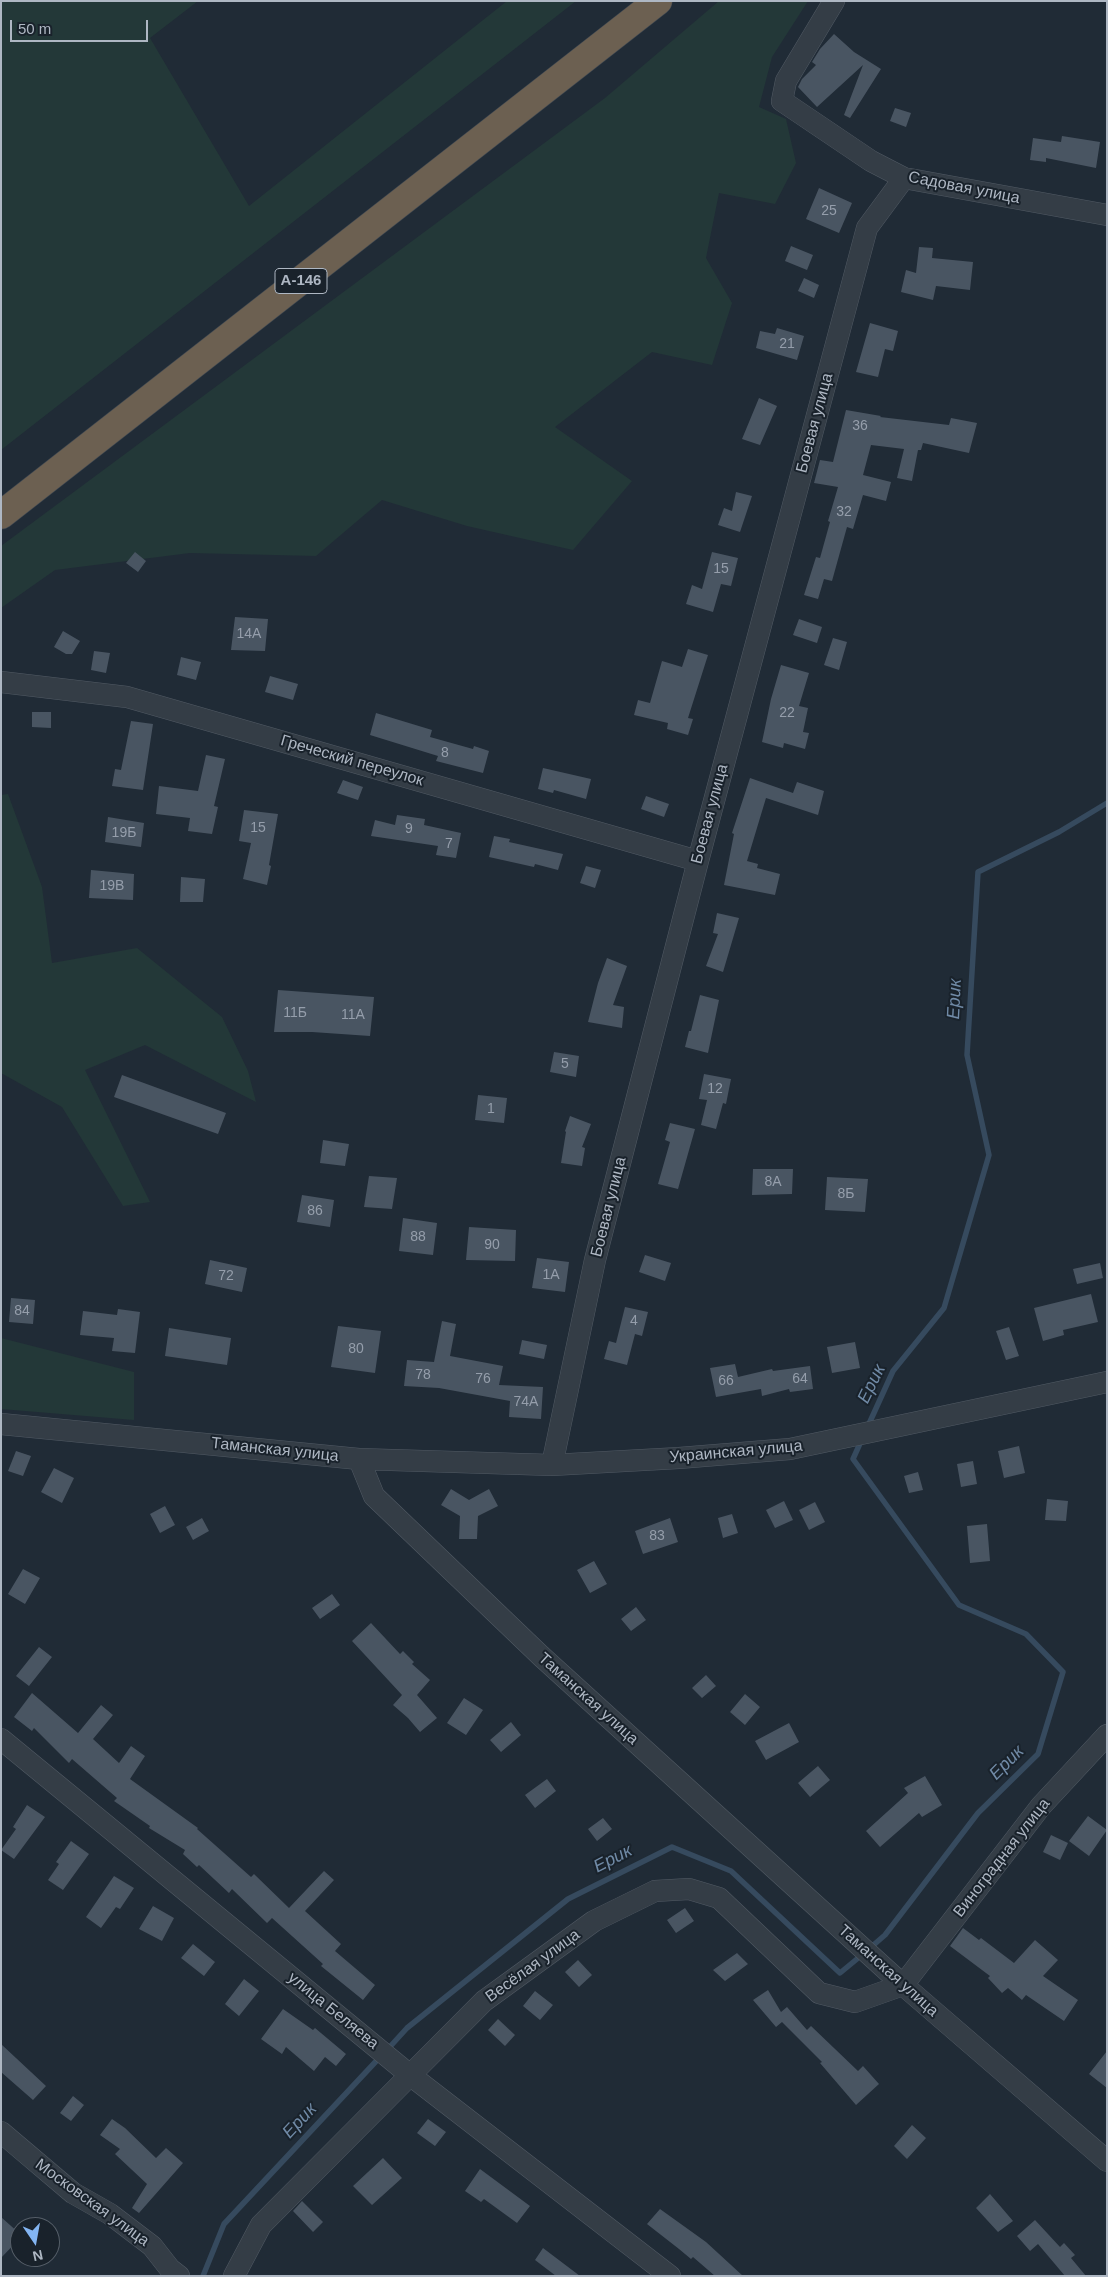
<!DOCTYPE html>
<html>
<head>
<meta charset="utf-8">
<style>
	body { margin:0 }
	#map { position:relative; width:1108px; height:2277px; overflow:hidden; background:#202b36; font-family:Helvetica,sans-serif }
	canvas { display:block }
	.frame { position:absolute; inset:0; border:2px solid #aeb7c3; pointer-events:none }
	.north { position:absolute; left:10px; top:2217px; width:50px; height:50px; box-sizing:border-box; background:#19222b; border:1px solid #555e68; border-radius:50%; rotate:168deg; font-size:14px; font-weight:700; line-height:20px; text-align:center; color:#aeb7c3 }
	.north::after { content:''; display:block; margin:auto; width:18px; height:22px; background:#83b5f3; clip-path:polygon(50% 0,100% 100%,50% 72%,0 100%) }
	.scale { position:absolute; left:10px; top:20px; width:138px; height:22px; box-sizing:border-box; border:2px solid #aeb7c3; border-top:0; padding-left:6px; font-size:15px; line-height:18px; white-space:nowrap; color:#aeb7c3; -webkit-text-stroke:4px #19222b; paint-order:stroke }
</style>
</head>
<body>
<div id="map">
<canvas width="1108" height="2277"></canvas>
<div class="frame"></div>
<div class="north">N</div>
<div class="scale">50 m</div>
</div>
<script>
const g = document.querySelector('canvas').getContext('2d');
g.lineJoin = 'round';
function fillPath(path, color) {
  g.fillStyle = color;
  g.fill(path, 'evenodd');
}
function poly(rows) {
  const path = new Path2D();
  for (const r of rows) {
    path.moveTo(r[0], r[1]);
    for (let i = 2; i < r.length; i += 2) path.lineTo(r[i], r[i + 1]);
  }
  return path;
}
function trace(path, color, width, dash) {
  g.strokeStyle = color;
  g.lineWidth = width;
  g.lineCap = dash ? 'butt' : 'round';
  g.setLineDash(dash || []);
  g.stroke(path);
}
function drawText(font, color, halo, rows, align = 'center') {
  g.font = font + ' Helvetica,sans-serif';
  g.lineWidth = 4;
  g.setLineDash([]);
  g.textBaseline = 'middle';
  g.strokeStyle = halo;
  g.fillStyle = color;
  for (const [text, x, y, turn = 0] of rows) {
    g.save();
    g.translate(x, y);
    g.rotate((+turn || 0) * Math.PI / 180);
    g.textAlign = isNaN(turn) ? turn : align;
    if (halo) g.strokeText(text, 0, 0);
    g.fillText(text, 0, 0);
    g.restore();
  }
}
fillPath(poly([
	[1,1,198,1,150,38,249,206,507,1,576,1,1,450],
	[719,1,808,1,772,57,759,107,786,119,796,163,775,204,719,193,706,258,732,303,712,365,652,352,555,427,632,481,573,550,467,526,382,500,316,556,190,553,55,570,1,608,1,546,605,98],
	[8,794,42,887,52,963,137,948,222,1017,248,1071,256,1102,145,1045,85,1070,150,1202,123,1206,62,1107,1,1073,1,795],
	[1,1338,134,1372,134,1420,1,1409]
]), '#233838');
trace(poly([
	[868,1426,893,1371,944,1308,989,1155,967,1055,978,872,1059,832,1107,803],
	[862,1439,853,1459,959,1605,1026,1634,1063,1672,1038,1754,978,1813,885,1935,870,1948],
	[387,2050,407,2028,568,1899,672,1847,731,1871,840,1973,863,1954],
	[203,2276,224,2224,380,2057]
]), '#364a5e', 5.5);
fillPath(poly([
	[834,34,854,52,881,69,850,118,844,115,863,65,817,107,798,87,802,79,816,65,812,62,820,49],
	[895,108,911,113,906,127,890,121],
	[1062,136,1100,142,1096,168,1046,158,1046,162,1030,160,1033,138,1061,142],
	[819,188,852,203,839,233,806,219],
	[791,246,813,255,807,270,785,261],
	[919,247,933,248,932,258,973,262,970,290,936,286,933,300,901,292,906,270,916,273],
	[804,278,819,285,814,298,798,291],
	[870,323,898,331,893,351,885,349,878,377,856,372],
	[777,328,804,336,797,360,756,348,760,331,775,334],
	[759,398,777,406,760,445,742,439],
	[846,410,881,416,880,417,949,425,951,418,977,423,969,453,923,443,921,450,918,450,912,481,897,478,904,449,871,445,863,475,891,482,886,501,863,495,853,529,847,527,832,581,824,579,818,599,804,595,816,557,820,558,830,522,828,521,838,487,814,483,820,460,833,462],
	[736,492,752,496,740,532,718,525,724,508,732,511],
	[135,552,146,561,138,572,126,563],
	[712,552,738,558,731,586,721,584,713,612,686,604,692,585,702,589],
	[235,617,268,619,265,651,231,650],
	[799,619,822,627,817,643,793,635],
	[63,631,80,641,72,654,66,654,54,647],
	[833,638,847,642,839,670,824,665],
	[688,649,708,655,688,718,693,719,688,735,667,729,668,723,634,715,638,700,650,703,662,661,682,667],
	[94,651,110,653,106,673,91,670],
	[181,657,201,662,196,680,177,675],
	[781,665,809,673,799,706,808,708,803,732,809,733,805,749,784,743,783,748,762,742,771,699],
	[270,676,298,684,293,700,265,692],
	[32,712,51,712,51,728,32,727],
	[376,713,432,730,430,737,473,749,474,746,489,751,483,773,436,761,438,756,370,735],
	[131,721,153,724,143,790,112,786,115,769,121,770],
	[206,755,225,759,214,806,218,807,212,834,188,831,190,818,156,814,159,786,198,791],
	[543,768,591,779,586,799,554,790,553,793,538,789],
	[750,778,793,793,797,782,824,791,818,815,766,798,747,861,758,864,757,868,780,874,775,895,724,885,734,834,732,833],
	[343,780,363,787,358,800,337,793],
	[646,796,669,804,664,817,641,809],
	[244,810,278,814,269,865,271,866,267,885,243,879,251,843,239,841],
	[397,815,425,819,424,825,461,833,456,858,436,855,438,846,371,836,375,820,395,825],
	[108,817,144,823,141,847,105,842],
	[494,836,510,839,509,842,563,854,558,870,535,864,534,867,489,857],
	[586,866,601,870,595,888,580,883],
	[91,870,134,874,133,900,89,898],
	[181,877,205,879,203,902,180,902],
	[717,913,739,918,723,972,706,966,718,934,713,933],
	[607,958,627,966,613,1005,624,1007,622,1028,588,1022,598,983],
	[278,990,374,997,370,1036,312,1032,274,1032],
	[700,995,719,1000,708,1053,685,1047,689,1031,691,1031],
	[554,1052,579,1056,576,1077,550,1072],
	[704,1074,731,1079,726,1104,723,1103,716,1129,701,1125,707,1100,699,1099],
	[122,1075,226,1113,218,1134,114,1097],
	[478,1095,507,1098,504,1123,475,1120],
	[570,1116,591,1124,582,1147,585,1148,582,1166,561,1163,566,1132,565,1131],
	[670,1123,695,1129,678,1189,658,1184,670,1142,665,1140],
	[323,1140,349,1144,345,1166,320,1163],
	[753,1169,793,1169,792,1194,752,1195],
	[369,1176,397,1178,392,1209,364,1207],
	[827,1177,868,1179,865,1212,825,1210],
	[302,1195,334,1200,330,1227,297,1222],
	[403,1218,437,1223,433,1255,399,1251],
	[469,1227,516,1230,515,1261,466,1260],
	[645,1255,671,1263,665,1281,639,1272],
	[537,1258,569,1262,565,1292,532,1288],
	[210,1260,247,1268,242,1292,205,1284],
	[1100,1263,1103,1278,1077,1284,1073,1269],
	[1091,1294,1098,1322,1063,1330,1064,1335,1043,1341,1034,1308],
	[11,1298,35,1300,33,1324,9,1322],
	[625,1307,648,1312,642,1336,635,1334,627,1365,604,1359,609,1341,616,1343],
	[118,1309,140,1312,135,1353,112,1351,114,1338,80,1335,83,1311,117,1315],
	[442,1321,456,1324,450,1356,503,1366,499,1385,543,1387,541,1419,509,1417,510,1401,439,1388,404,1386,407,1360,434,1362],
	[338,1326,381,1331,375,1373,331,1367],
	[1009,1327,1019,1356,1006,1360,996,1331],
	[169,1328,231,1338,227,1365,165,1356],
	[522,1340,547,1345,544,1359,519,1354],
	[855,1342,860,1368,832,1373,827,1347],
	[735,1364,738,1377,772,1369,773,1371,810,1366,813,1389,790,1392,789,1389,762,1396,761,1389,716,1397,710,1368],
	[1019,1446,1025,1473,1004,1478,998,1451],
	[16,1451,31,1456,23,1476,8,1471],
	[973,1461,977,1484,961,1487,957,1464],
	[54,1468,74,1478,62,1503,41,1492],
	[918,1472,923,1490,909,1493,904,1476],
	[451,1489,469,1500,489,1489,498,1506,478,1516,477,1539,459,1539,460,1516,441,1505],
	[1047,1499,1068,1501,1066,1521,1045,1520],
	[784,1501,793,1520,775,1528,766,1510],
	[815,1502,825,1522,809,1530,799,1510],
	[165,1506,175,1525,160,1533,150,1514],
	[732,1514,738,1533,723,1538,718,1518],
	[202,1518,209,1531,193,1540,186,1527],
	[670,1518,678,1542,643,1554,635,1531],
	[987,1524,990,1561,970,1563,967,1526],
	[594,1561,607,1584,590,1593,577,1570],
	[23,1569,40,1578,25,1604,8,1594],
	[332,1594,340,1605,320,1619,312,1608],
	[636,1607,646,1620,631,1631,621,1619],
	[371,1623,400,1654,403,1651,414,1662,412,1664,430,1680,417,1695,437,1718,420,1732,408,1718,393,1705,402,1695,352,1641],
	[39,1647,52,1657,29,1686,16,1676],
	[706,1675,716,1686,702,1698,692,1688],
	[32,1693,78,1733,101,1705,113,1715,93,1739,119,1763,131,1746,145,1756,130,1779,198,1828,197,1829,251,1877,254,1874,289,1908,324,1871,334,1880,305,1911,341,1944,335,1951,375,1985,363,2000,321,1966,323,1964,272,1918,267,1923,232,1889,229,1893,199,1865,197,1867,183,1854,185,1850,149,1828,150,1826,114,1801,117,1798,72,1759,69,1763,34,1728,32,1731,14,1717],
	[745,1694,760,1707,745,1725,730,1712],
	[464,1698,483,1710,466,1735,447,1723],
	[511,1722,521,1735,501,1752,490,1740],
	[789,1723,799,1742,766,1760,755,1741],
	[818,1766,830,1780,810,1797,798,1783],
	[925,1776,942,1805,922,1817,919,1813,880,1847,866,1831,908,1793,904,1788],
	[547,1779,556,1791,535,1808,525,1795],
	[27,1805,45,1817,14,1859,1,1850,16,1829,13,1827],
	[1088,1816,1107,1830,1089,1856,1069,1841],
	[603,1818,612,1829,597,1841,588,1829],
	[1051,1835,1068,1843,1060,1860,1043,1852],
	[71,1841,89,1854,63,1890,48,1880,59,1864,56,1862],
	[114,1876,134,1888,120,1909,116,1907,101,1928,86,1917],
	[153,1906,174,1918,162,1941,139,1929],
	[685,1908,694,1921,676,1933,667,1920],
	[963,1928,979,1940,981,1938,1014,1963,1035,1940,1058,1960,1043,1976,1078,2000,1064,2021,1026,1995,1022,2000,1008,1988,1002,1993,988,1978,990,1976,950,1946],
	[193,1944,215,1962,204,1976,181,1958],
	[737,1953,748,1964,725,1981,713,1970],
	[578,1960,592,1975,579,1987,565,1972],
	[244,1979,259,1991,239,2016,225,2004],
	[768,1990,781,2012,787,2007,807,2030,811,2026,858,2071,863,2066,879,2084,856,2105,820,2063,822,2062,782,2022,776,2027,753,2000],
	[535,1991,553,2005,540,2020,523,2006],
	[283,2009,313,2030,315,2028,346,2054,336,2066,325,2057,314,2071,286,2047,282,2054,261,2039],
	[498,2019,515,2035,505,2046,488,2030],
	[1,2044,46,2086,33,2100,1,2072],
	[1107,2051,1107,2088,1089,2074],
	[73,2096,84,2105,71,2121,60,2113],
	[112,2119,125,2128,156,2158,166,2148,183,2163,139,2213,132,2208,147,2184,115,2154,120,2149,100,2135],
	[428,2119,446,2132,435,2146,417,2133],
	[912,2125,926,2138,907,2159,894,2146],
	[383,2158,402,2178,372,2205,353,2186],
	[480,2169,530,2206,517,2223,484,2199,481,2202,465,2191],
	[990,2194,1013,2221,998,2232,976,2208],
	[302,2201,323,2222,313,2232,293,2211],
	[660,2209,706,2242,743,2276,715,2276,693,2257,691,2259,679,2249,647,2224],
	[1,2217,20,2234,20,2238,1,2258],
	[1035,2220,1060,2247,1064,2243,1075,2255,1071,2258,1086,2276,1065,2276,1038,2244,1030,2251,1017,2236],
	[543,2248,580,2276,556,2276,535,2260]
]), '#495562');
const minor = poly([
	[834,1,786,81,782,101,871,161,904,178,1107,215],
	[1,682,127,697,698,861],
	[1,1424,359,1459,552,1465,679,1458,790,1449,1107,1382],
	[359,1459,374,1496,541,1656,903,1985,1107,2161],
	[552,1465,595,1260,698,861,867,228,904,178],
	[1,1739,410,2075,670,2276],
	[1,2132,73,2193,110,2214,152,2246,170,2269,179,2276],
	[234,2276,261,2225,484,2001,594,1921,655,1891,689,1889,719,1898,819,1993,855,2002,903,1985,1041,1806,1107,1735]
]);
const highway = poly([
	[1,515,658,1]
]);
trace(minor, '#515a64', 22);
trace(highway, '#3e4751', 29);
trace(minor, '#343d46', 21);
trace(highway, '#6c6051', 28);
drawText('14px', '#959eab', null, [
	["25",829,211],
	["21",787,344],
	["36",860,426],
	["32",844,512],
	["15",721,569],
	["14А",249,634],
	["22",787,713],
	["8",445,753],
	["15",258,828],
	["9",409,829],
	["19Б",124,833],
	["7",449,844],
	["19В",112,886],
	["11Б",295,1013],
	["11А",353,1015],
	["5",565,1064],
	["12",715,1089],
	["1",491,1109],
	["8А",773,1182],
	["8Б",846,1194],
	["86",315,1211],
	["88",418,1237],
	["90",492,1245],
	["1А",551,1275],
	["72",226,1276],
	["84",22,1311],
	["4",634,1321],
	["80",356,1349],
	["78",423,1375],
	["76",483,1379],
	["64",800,1379],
	["66",726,1381],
	["74А",526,1402],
	["83",657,1536]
]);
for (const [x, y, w] of [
	[301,281,52]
]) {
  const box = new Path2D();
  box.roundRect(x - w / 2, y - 12.5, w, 25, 4);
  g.fillStyle = '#19222b';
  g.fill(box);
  trace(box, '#aeb7c3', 1);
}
drawText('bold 15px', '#aeb7c3', null, [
	["А-146",301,281]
]);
drawText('16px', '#aeb7c3', '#19222b', [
	["Садовая улица",964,188,11],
	["Боевая улица",815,423,-75],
	["Греческий переулок",352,761,16],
	["Боевая улица",710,814,-75],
	["Боевая улица",609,1207,-76],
	["Таманская улица",275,1450,6],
	["Украинская улица",736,1452,-5],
	["Таманская улица",588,1699,42],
	["Виноградная улица",1002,1858,-52],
	["Весёлая улица",533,1966,-36],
	["Таманская улица",888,1971,42],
	["улица Беляева",333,2011,39],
	["Московская улица",92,2203,36]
]);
drawText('italic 18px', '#708aa6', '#19222b', [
	["Ерик",955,999,-87],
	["Ерик",872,1384,-64],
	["Ерик",1007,1763,-45],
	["Ерик",613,1859,-27],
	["Ерик",300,2121,-47]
]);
</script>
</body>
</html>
